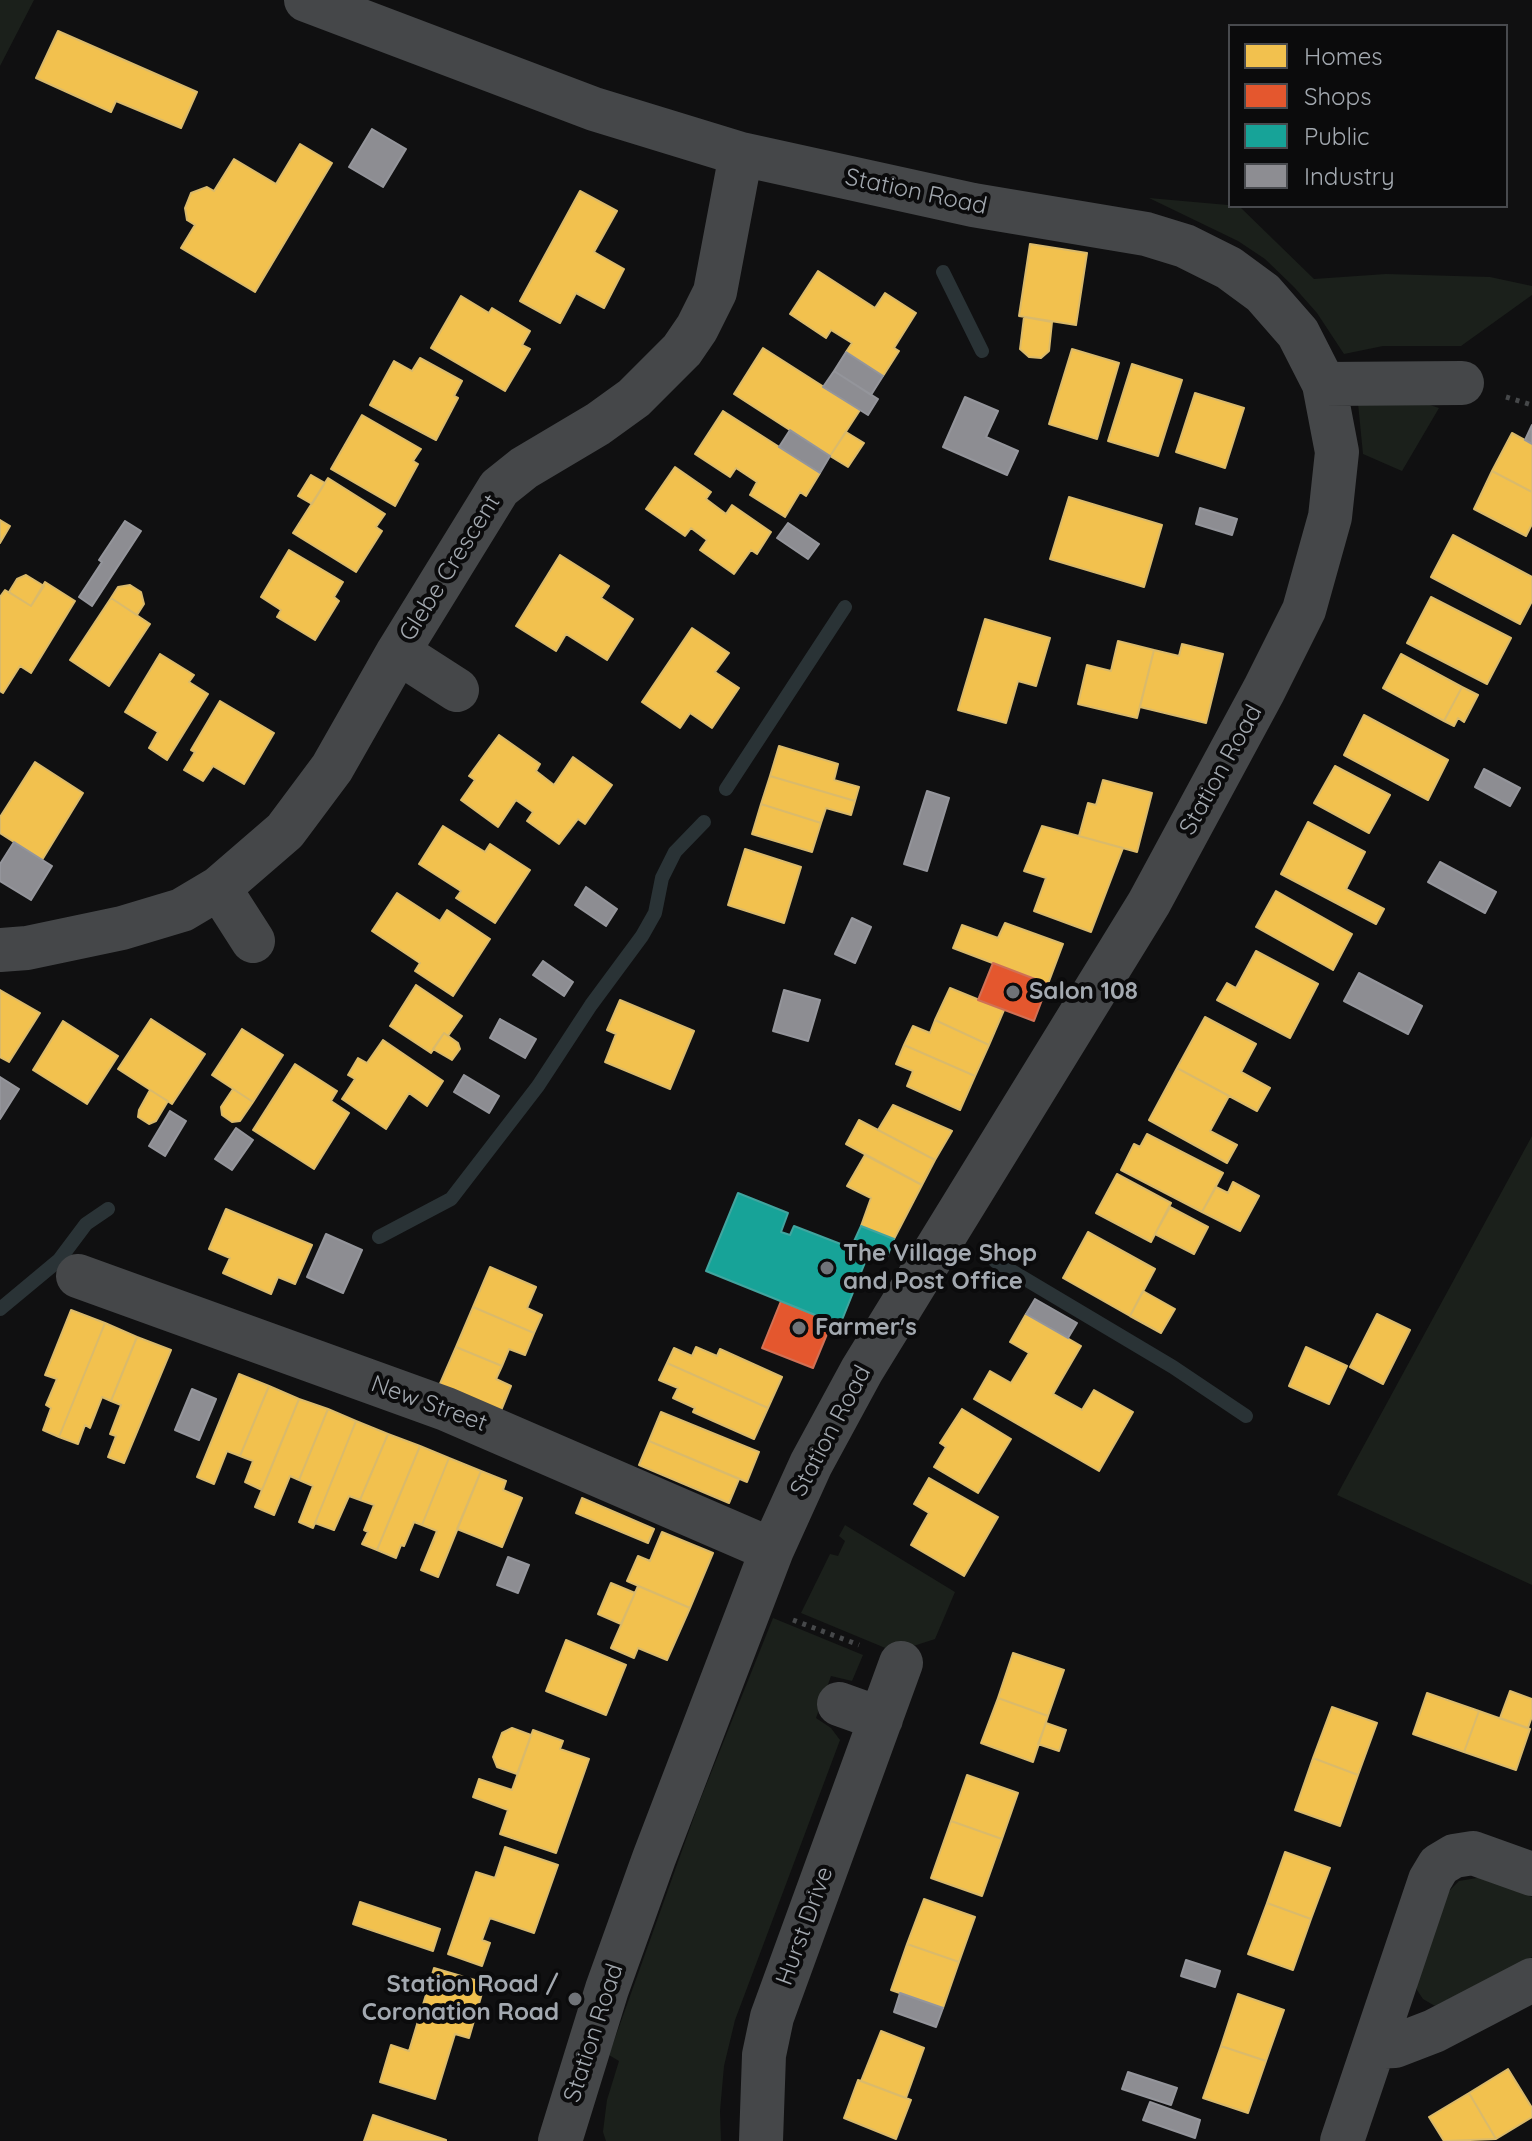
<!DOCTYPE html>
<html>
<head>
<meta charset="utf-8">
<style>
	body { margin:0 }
	#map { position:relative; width:1532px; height:2141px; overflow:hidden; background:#101011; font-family:Quicksand,sans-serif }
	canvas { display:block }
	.legend { position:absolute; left:1228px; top:24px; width:280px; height:184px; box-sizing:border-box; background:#0b0b0c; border:2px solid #484a4e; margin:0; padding:10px 14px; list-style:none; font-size:24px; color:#a3a9b0 }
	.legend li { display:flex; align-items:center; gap:16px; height:40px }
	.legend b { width:40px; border:2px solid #484a4e }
</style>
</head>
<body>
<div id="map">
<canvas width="1532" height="2141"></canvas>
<ul class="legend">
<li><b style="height:22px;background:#f2c14e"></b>Homes</li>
<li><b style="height:22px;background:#e4572e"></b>Shops</li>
<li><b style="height:22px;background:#17a398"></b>Public</li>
<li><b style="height:22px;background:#8d8d92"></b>Industry</li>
</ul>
</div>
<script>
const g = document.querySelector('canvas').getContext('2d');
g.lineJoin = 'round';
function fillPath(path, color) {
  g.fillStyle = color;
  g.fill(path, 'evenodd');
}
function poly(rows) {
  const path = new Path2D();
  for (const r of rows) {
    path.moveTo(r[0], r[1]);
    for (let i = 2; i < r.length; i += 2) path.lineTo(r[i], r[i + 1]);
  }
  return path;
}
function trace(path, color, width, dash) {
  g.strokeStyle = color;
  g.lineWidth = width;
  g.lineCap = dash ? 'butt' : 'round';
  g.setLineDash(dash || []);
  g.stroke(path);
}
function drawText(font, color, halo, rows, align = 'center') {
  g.font = font + ' Quicksand,sans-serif';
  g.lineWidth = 8;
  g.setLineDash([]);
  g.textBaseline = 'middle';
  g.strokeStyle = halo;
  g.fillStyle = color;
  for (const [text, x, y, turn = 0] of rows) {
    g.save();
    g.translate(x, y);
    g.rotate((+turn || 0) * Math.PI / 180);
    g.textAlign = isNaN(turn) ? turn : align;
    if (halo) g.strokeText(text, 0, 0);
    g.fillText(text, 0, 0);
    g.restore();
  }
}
fillPath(poly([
	[0,0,34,0,0,66],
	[1149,198,1239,206,1314,279,1386,274,1490,277,1532,286,1532,295,1461,346,1383,346,1344,354,1317,313,1294,287,1265,259,1238,241],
	[1358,403,1424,403,1439,408,1402,471,1363,454],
	[1532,1136,1532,1585,1337,1495],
	[845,1525,955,1592,935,1639,895,1652,801,1613,830,1554,838,1556,845,1541,839,1536],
	[773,1618,863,1655,852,1681,831,1676,816,1718,831,1728,840,1740,735,2020,724,2066,720,2111,721,2141,606,2141,603,2132,607,2100,619,2061,609,2055,699,1803],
	[1483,1877,1532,1897,1532,1957,1435,2006,1423,1999,1417,1990,1415,1974,1445,1895,1459,1881]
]), '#1b201b');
const homes = poly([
	[58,31,197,92,181,128,116,101,111,112,36,78,58,31],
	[300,144,332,163,255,292,181,248,195,225,187,220,185,208,191,193,207,187,214,191,234,159,276,184,300,144],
	[580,191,617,211,594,252,624,269,604,308,576,293,560,323,520,301,580,191],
	[1030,244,1087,253,1076,325,1019,316,1030,244],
	[818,271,875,308,885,293,916,313,894,348,899,351,883,376,846,352,852,343,831,330,826,338,790,314,818,271],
	[461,296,489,313,492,308,530,331,522,345,530,349,505,391,431,348,461,296],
	[1024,317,1052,322,1049,351,1041,358,1029,357,1020,349,1024,317],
	[763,348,860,410,830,456,734,394,763,348],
	[1072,349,1119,363,1097,439,1049,424,1072,349],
	[420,358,462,381,454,396,458,398,436,440,370,405,394,361,412,371,420,358],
	[1132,364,1182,380,1158,456,1108,441,1132,364],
	[1195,393,1244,408,1225,468,1176,452,1195,393],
	[723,411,820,473,806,496,800,492,785,517,750,495,757,482,736,468,730,477,695,454,723,411],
	[362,415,421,449,413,461,418,464,395,506,331,469,362,415],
	[846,432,864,443,848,467,830,456,846,432],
	[1512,433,1532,444,1532,492,1492,471,1512,433],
	[675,467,711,492,706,499,726,514,732,505,771,532,757,554,751,550,734,574,700,550,707,540,691,528,685,536,646,509,675,467],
	[1492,471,1532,492,1532,524,1526,536,1474,509,1492,471],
	[311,475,325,483,312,504,298,496,311,475],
	[328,478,385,514,376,527,382,531,356,572,293,533,328,478],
	[1069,497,1162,525,1144,587,1050,559,1069,497],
	[0,520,10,526,0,543,0,520],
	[1453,535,1532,577,1532,601,1520,624,1431,577,1453,535],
	[289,550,343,582,334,597,339,601,315,640,277,617,281,610,261,597,289,550],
	[560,555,609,586,601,598,633,619,607,660,566,634,556,651,516,626,560,555],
	[26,575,44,586,31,606,9,592,17,579,26,575],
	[45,582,75,601,31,673,20,666,3,693,0,691,0,597,5,590,31,606,45,582],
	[130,585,141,592,144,604,137,615,111,598,118,587,130,585],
	[1431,597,1511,638,1487,684,1407,643,1431,597],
	[111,598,150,624,109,686,70,660,111,598],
	[985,619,1050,638,1036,686,1018,681,1006,723,958,710,985,619],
	[692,628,729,653,715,672,739,688,712,728,690,713,680,728,642,702,692,628],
	[1118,641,1154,650,1137,718,1078,704,1087,665,1111,671,1118,641],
	[1182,644,1223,654,1206,723,1140,707,1154,650,1179,656,1182,644],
	[160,654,194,675,189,682,208,694,167,760,149,748,158,732,125,712,160,654],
	[1401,654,1462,687,1444,721,1383,688,1401,654],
	[1462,687,1478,695,1464,722,1458,718,1454,726,1444,721,1462,687],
	[220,701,274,733,244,784,213,766,203,781,184,770,195,752,191,750,220,701],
	[1364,715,1448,760,1428,800,1344,755,1364,715],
	[499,735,540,764,536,771,554,785,573,757,612,785,585,824,578,819,559,844,527,821,533,812,516,800,498,827,461,800,475,780,469,776,499,735],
	[779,746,838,764,834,780,859,787,855,801,770,776,779,746],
	[35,762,83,793,42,860,0,833,0,817,35,762],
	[1335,766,1390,795,1369,833,1314,803,1335,766],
	[770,776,855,801,851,815,826,808,821,823,761,804,770,776],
	[1103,780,1152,793,1137,852,1079,836,1088,803,1096,805,1103,780],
	[761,804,821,823,812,852,752,834,761,804],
	[1308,822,1365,852,1346,889,1384,909,1376,924,1281,874,1308,822],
	[443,826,485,852,490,844,530,870,495,923,456,898,461,891,419,864,443,826],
	[1042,826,1123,848,1091,932,1034,911,1046,878,1024,871,1042,826],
	[745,849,801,867,784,923,728,905,745,849],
	[1276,891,1352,934,1333,970,1256,927,1276,891],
	[397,893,440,921,447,910,490,939,453,996,415,971,420,963,372,931,397,893],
	[1005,923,1063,944,1048,984,953,948,962,925,998,938,1005,923],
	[1256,951,1318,984,1290,1038,1217,1000,1227,983,1236,988,1256,951],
	[416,985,462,1016,448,1036,444,1033,431,1053,390,1026,416,985],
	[950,988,1004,1010,989,1045,935,1020,950,988],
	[0,990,40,1013,9,1062,0,1057,0,990],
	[620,1000,694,1031,670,1089,605,1062,616,1034,607,1030,620,1000],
	[1205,1017,1256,1044,1241,1072,1270,1088,1257,1111,1177,1068,1205,1017],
	[151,1019,205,1054,172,1104,118,1069,151,1019],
	[935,1020,989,1045,975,1076,904,1045,913,1026,930,1033,935,1020],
	[63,1021,118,1056,87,1104,33,1070,63,1021],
	[242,1029,283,1055,253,1102,212,1075,242,1029],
	[444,1033,458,1043,460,1049,452,1060,433,1049,444,1033],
	[383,1040,443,1081,427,1106,409,1093,386,1129,342,1099,355,1079,348,1075,358,1058,367,1063,383,1040],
	[904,1045,975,1076,960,1110,907,1086,913,1071,896,1064,904,1045],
	[295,1064,337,1091,331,1101,349,1113,314,1169,253,1130,295,1064],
	[1177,1068,1229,1096,1210,1131,1237,1145,1227,1163,1149,1120,1177,1068],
	[233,1089,253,1102,240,1121,232,1122,222,1115,221,1107,233,1089],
	[150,1090,168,1101,156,1121,149,1124,138,1117,139,1110,150,1090],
	[893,1105,952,1131,935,1160,878,1130,893,1105],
	[859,1120,935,1160,922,1185,846,1144,859,1120],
	[1147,1134,1223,1173,1202,1212,1121,1170,1134,1144,1140,1147,1147,1134],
	[865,1155,922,1185,894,1239,861,1226,871,1198,847,1186,865,1155],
	[1117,1174,1171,1203,1151,1242,1096,1213,1117,1174],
	[1233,1182,1259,1196,1240,1231,1202,1212,1216,1187,1228,1193,1233,1182],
	[1170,1207,1208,1227,1194,1254,1155,1234,1170,1207],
	[226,1209,312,1245,295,1284,278,1277,271,1294,223,1273,230,1258,209,1249,226,1209],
	[1088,1232,1155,1269,1130,1316,1063,1278,1088,1232],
	[490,1267,536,1287,527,1308,542,1315,534,1333,473,1307,490,1267],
	[1143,1291,1175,1309,1161,1333,1130,1316,1143,1291],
	[473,1307,534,1333,525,1355,509,1349,502,1366,456,1347,473,1307],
	[71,1310,105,1323,59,1437,43,1430,51,1408,46,1405,57,1379,45,1375,71,1310],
	[1026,1314,1081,1346,1053,1394,1082,1410,1094,1390,1133,1412,1099,1471,974,1399,990,1371,1011,1383,1029,1353,1010,1342,1026,1314],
	[1377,1314,1410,1330,1383,1384,1350,1367,1377,1314],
	[105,1323,137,1337,111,1401,102,1397,90,1428,85,1425,78,1444,59,1437,105,1323],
	[137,1337,171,1350,124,1463,108,1457,116,1436,110,1434,121,1405,111,1401,137,1337],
	[456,1347,502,1366,496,1379,511,1386,500,1413,439,1386,456,1347],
	[696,1347,717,1356,720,1349,782,1377,768,1408,667,1363,674,1348,692,1356,696,1347],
	[1306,1347,1347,1366,1329,1404,1289,1386,1306,1347],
	[667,1363,768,1408,754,1439,693,1412,695,1408,673,1398,678,1388,659,1380,667,1363],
	[239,1374,269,1386,240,1456,227,1451,214,1484,197,1477,239,1374],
	[269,1386,299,1399,262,1490,245,1482,253,1461,240,1456,269,1386],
	[299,1399,328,1409,299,1480,290,1476,274,1515,255,1507,299,1399],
	[328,1409,356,1421,313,1528,299,1522,313,1486,299,1480,328,1409],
	[962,1409,1011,1439,978,1493,934,1467,946,1447,940,1443,962,1409],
	[661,1412,759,1452,747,1482,649,1441,661,1412],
	[356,1421,388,1434,360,1500,349,1496,334,1530,315,1523,356,1421],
	[388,1434,420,1446,377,1550,362,1544,368,1532,364,1530,374,1505,360,1500,388,1434],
	[649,1441,739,1479,729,1503,639,1465,649,1441],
	[420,1446,449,1458,422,1525,414,1522,404,1546,401,1545,396,1558,377,1550,420,1446],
	[449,1458,481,1471,438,1577,421,1570,437,1531,422,1525,449,1458],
	[481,1471,506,1481,503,1490,522,1498,502,1547,457,1529,481,1471],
	[929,1478,998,1517,964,1576,911,1545,929,1513,914,1504,929,1478],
	[582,1498,654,1529,648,1543,576,1513,582,1498],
	[662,1532,713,1553,690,1608,627,1581,638,1556,650,1561,662,1532],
	[611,1583,635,1593,621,1624,598,1614,611,1583],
	[638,1586,690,1608,667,1660,638,1648,634,1658,611,1648,638,1586],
	[566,1640,626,1665,606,1715,546,1691,566,1640],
	[1013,1653,1064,1670,1048,1716,998,1698,1013,1653],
	[1510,1691,1532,1699,1532,1716,1528,1728,1500,1718,1510,1691],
	[1427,1693,1479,1711,1464,1752,1413,1734,1427,1693],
	[998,1698,1048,1716,1033,1762,981,1743,998,1698],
	[1332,1707,1377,1723,1358,1775,1313,1758,1332,1707],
	[1479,1711,1530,1729,1516,1770,1464,1752,1479,1711],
	[1046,1723,1066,1730,1059,1751,1038,1744,1046,1723],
	[512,1728,531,1735,517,1774,497,1767,493,1757,502,1733,512,1728],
	[533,1730,563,1741,560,1749,589,1759,556,1853,500,1834,508,1810,473,1797,479,1779,512,1790,533,1730],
	[1313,1758,1358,1775,1340,1826,1295,1810,1313,1758],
	[967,1775,1018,1793,1002,1839,951,1821,967,1775],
	[951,1821,1002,1839,982,1896,931,1878,951,1821],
	[505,1847,558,1865,534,1933,490,1918,482,1940,490,1943,482,1966,448,1954,476,1872,495,1878,505,1847],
	[1285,1852,1330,1868,1311,1919,1267,1903,1285,1852],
	[924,1899,975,1917,959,1962,907,1944,924,1899],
	[360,1902,440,1929,433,1951,353,1924,360,1902],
	[1267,1903,1311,1919,1293,1970,1248,1954,1267,1903],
	[907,1944,959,1962,943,2008,891,1990,907,1944],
	[434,1968,485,1983,469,2038,455,2034,435,2099,380,2082,391,2045,409,2051,434,1968],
	[1238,1994,1284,2010,1266,2061,1221,2046,1238,1994],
	[881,2031,924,2048,906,2098,861,2081,881,2031],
	[1221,2046,1266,2061,1248,2113,1203,2098,1221,2046],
	[1508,2069,1532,2108,1532,2117,1496,2139,1469,2093,1508,2069],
	[858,2080,911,2100,896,2139,844,2118,858,2080],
	[1469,2093,1496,2139,1444,2141,1429,2117,1469,2093],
	[373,2115,446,2140,446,2141,364,2141,373,2115]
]);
fillPath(homes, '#f2c14e');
trace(homes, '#daba6b', 2);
const shops = poly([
	[993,963,1048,984,1034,1021,978,1000,993,963],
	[781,1301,832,1322,813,1368,762,1348,781,1301]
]);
fillPath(shops, '#e4572e');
trace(shops, '#d07055', 2);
const public = poly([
	[738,1193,788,1213,781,1232,790,1235,794,1226,851,1248,861,1226,894,1239,887,1257,870,1250,840,1325,706,1271,738,1193]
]);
fillPath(public, '#17a398');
trace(public, '#41a59f', 2);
const industry = poly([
	[372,129,406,149,383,187,349,167,372,129],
	[846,352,883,376,871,395,834,371,846,352],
	[834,371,878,399,868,415,823,387,834,371],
	[965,397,998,411,986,437,1018,451,1007,475,943,447,965,397],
	[1532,425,1532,444,1525,440,1532,425],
	[790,430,830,456,820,473,779,447,790,430],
	[1200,508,1237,519,1232,535,1196,524,1200,508],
	[125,521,141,531,92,606,79,597,102,562,99,560,125,521],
	[788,523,819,544,808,559,777,538,788,523],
	[1484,769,1520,788,1510,806,1475,787,1484,769],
	[927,791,949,798,927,871,904,864,927,791],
	[14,842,52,866,31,900,0,881,0,864,14,842],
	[1440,862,1496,892,1485,913,1428,882,1440,862],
	[586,887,617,909,606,926,575,905,586,887],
	[852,918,871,927,855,963,835,954,852,918],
	[543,961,573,982,564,996,533,975,543,961],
	[1359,973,1422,1006,1408,1034,1344,1001,1359,973],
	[784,990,820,1000,808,1041,773,1031,784,990],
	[500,1019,536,1039,525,1058,490,1038,500,1019],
	[464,1075,499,1096,489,1113,454,1092,464,1075],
	[0,1077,19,1089,0,1119,0,1077],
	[170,1111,186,1121,165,1156,149,1146,170,1111],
	[236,1128,253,1140,232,1170,215,1159,236,1128],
	[326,1234,362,1250,343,1293,307,1277,326,1234],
	[1035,1299,1077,1323,1068,1338,1026,1314,1035,1299],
	[192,1389,216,1399,199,1440,175,1430,192,1389],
	[508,1557,529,1565,518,1593,497,1585,508,1557],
	[1186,1960,1220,1971,1215,1987,1181,1976,1186,1960],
	[900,1993,943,2008,936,2027,894,2012,900,1993],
	[1128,2072,1177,2088,1171,2105,1122,2089,1128,2072],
	[1150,2102,1200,2120,1195,2138,1143,2120,1150,2102]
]);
fillPath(industry, '#8d8d92');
trace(industry, '#94959b', 2);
trace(poly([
	[943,272,982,351],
	[726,789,845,607],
	[379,1237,451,1199,538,1086,591,1005,642,936,655,913,662,878,675,852,704,822],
	[995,1261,1173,1367,1246,1416],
	[0,1309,59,1260,86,1224,108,1209]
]), '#2a3336', 14);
trace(poly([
	[1506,397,1532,405],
	[793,1620,859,1645]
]), '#46484a', 5, [4, 6]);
trace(poly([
	[306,0,594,109,741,154,973,205,1146,234,1185,246,1229,268,1263,293,1298,333,1324,384,1337,452,1330,517,1304,610,1264,690,1149,903,862,1370,811,1464,772,1550,654,1858,607,1989,560,2141],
	[1324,384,1462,383],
	[398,652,457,690],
	[219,888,253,941],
	[0,950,27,948,122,928,182,910,219,888,285,831,332,768,398,652,499,488,524,468,598,424,634,398,682,350,697,328,715,292,741,154],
	[78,1276,446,1409,772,1550],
	[839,1704,881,1719],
	[1374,2047,1395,2046,1434,2031,1532,1980],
	[761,2141,764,2055,772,2017,901,1663],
	[1342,2141,1430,1880,1439,1865,1454,1856,1473,1853,1532,1874]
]), '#454749', 44);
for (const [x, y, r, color] of [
	[1013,992,8,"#707378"],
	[827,1268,8,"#707378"],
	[799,1328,8,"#707378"],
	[575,1999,8,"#707378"]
]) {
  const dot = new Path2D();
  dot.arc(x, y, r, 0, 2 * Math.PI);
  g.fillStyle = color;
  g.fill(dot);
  trace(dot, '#0b0b0c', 3);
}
drawText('24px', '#a3a9b0', '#0b0b0c', [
	["Station Road",916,192,12],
	["Glebe Crescent",450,568,-58],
	["Station Road",1221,770,-61],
	["New Street",429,1404,20],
	["Station Road",831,1431,-62],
	["Hurst Drive",805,1926,-70],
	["Station Road",594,2033,-72]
]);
drawText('bold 24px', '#a3a9b0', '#0b0b0c', [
	["Salon 108",1029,992],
	["The Village Shop",843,1254],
	["and Post Office",843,1282],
	["Farmer's",815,1328],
	["Station Road /",559,1985,"right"],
	["Coronation Road",559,2013,"right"]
], 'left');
</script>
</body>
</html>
